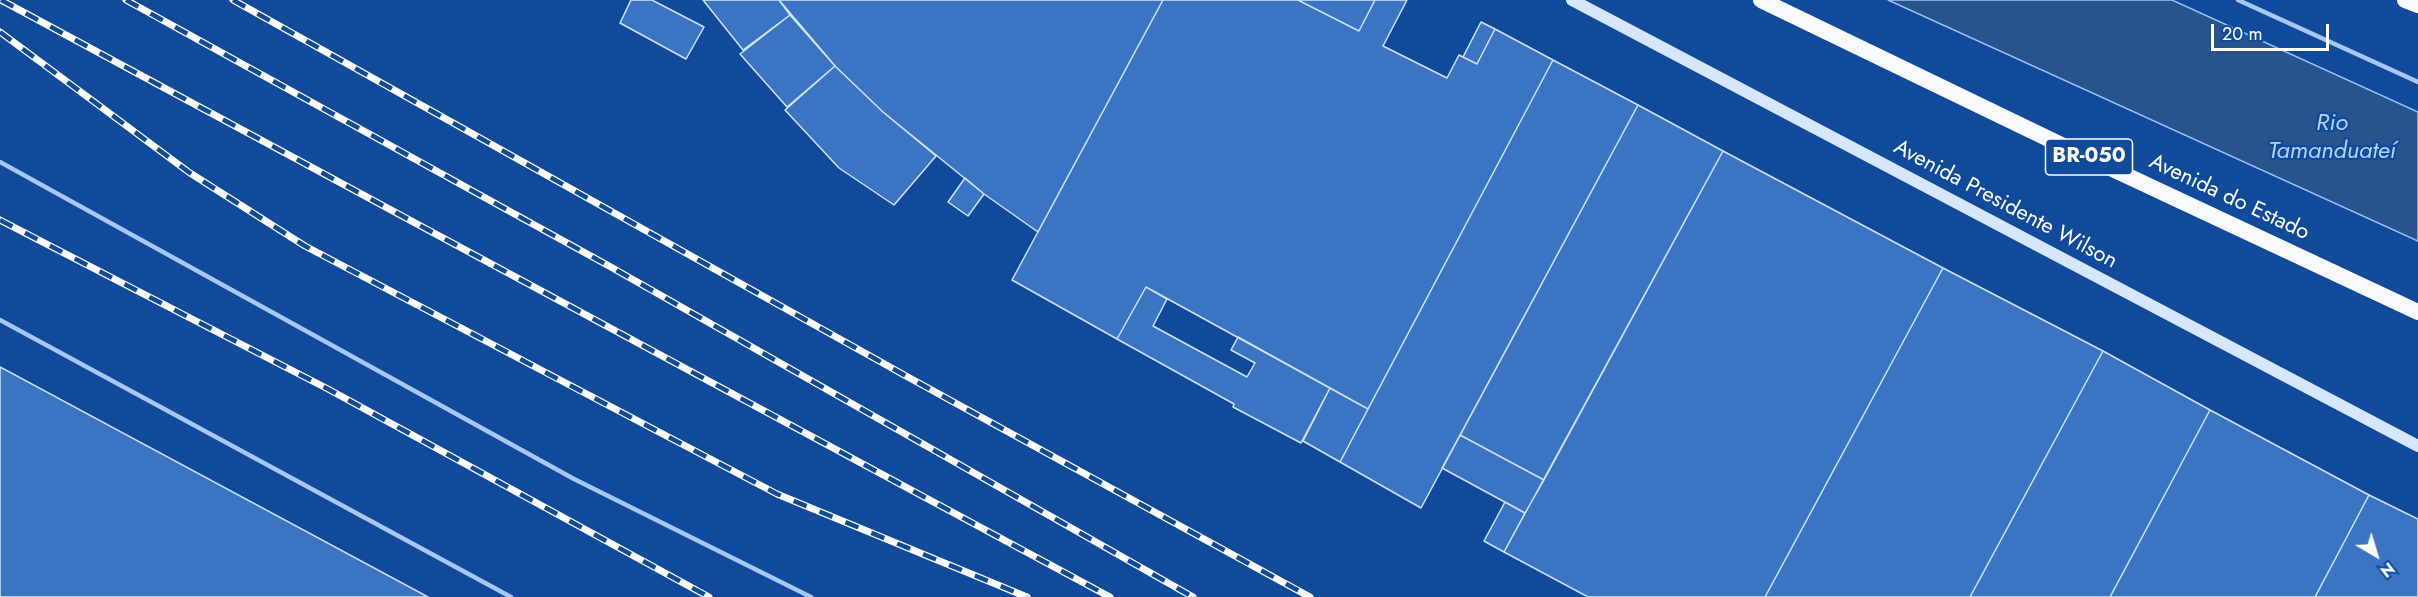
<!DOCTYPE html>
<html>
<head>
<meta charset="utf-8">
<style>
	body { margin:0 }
	#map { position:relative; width:2418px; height:597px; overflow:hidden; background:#124a9b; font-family:Jost,sans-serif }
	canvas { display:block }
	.north { position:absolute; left:2346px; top:525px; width:60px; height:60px; -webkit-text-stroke:4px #124a9b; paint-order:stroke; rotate:142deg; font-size:16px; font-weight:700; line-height:24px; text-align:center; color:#fff }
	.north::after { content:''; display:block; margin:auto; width:21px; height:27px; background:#fff; clip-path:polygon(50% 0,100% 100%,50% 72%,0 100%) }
	.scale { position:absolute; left:2211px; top:24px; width:118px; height:27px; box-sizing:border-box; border:3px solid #fff; border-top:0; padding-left:8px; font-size:18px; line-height:21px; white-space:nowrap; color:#fff; -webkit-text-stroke:4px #124a9b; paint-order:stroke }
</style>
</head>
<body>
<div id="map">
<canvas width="2418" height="597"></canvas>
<div class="north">N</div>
<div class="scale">20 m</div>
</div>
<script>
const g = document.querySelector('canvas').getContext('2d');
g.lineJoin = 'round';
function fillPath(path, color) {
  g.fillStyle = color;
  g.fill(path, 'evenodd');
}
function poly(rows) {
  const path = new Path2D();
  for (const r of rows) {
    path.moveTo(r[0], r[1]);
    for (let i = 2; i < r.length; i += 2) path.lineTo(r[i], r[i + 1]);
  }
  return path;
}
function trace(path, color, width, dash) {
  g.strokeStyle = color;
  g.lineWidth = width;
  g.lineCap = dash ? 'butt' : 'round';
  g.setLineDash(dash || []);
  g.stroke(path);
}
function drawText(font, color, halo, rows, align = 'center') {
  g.font = font + ' Jost,sans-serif';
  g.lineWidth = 4.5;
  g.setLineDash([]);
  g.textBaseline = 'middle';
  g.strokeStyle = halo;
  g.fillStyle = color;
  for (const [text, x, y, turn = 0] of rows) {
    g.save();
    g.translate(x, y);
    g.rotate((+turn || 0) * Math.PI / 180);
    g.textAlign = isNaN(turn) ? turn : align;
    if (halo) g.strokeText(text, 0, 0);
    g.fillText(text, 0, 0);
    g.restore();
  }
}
const water = poly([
	[1888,0,2172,0,2418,112,2418,241,1888,0]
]);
fillPath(water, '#29538f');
trace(water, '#98c2f7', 1.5);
const building = poly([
	[631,0,652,0,704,27,686,59,620,23,631,0],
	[703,0,779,0,790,15,743,50,703,0],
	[779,0,1163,0,1038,232,984,194,883,112,836,67,779,0],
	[1163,0,1298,0,1359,31,1375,0,1407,0,1383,46,1447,78,1459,55,1477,64,1495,29,1553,60,1368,409,1146,287,1117,339,1012,280,1163,0],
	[1298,0,1375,0,1359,31,1298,0],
	[790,15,835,66,787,107,740,54,790,15],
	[1481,22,1495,29,1477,64,1463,57,1481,22],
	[1553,60,1638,105,1421,508,1340,462,1553,60],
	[835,66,883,112,936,156,894,205,839,168,785,110,835,66],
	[1638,105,1723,151,1544,480,1460,435,1638,105],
	[1723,151,1943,268,1765,597,1588,597,1504,552,1723,151],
	[965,178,984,194,968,216,948,202,965,178],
	[1943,268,2103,351,1970,597,1765,597,1943,268],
	[1146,287,1167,299,1153,326,1247,377,1255,363,1231,350,1238,337,1330,388,1301,443,1233,407,1234,404,1117,339,1146,287],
	[2103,351,2210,410,2110,597,1970,597,2103,351],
	[0,367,428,597,0,597,0,367],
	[1330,388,1368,409,1340,462,1303,441,1330,388],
	[2210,410,2369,495,2315,597,2110,597,2210,410],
	[1460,435,1544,480,1525,513,1442,468,1460,435],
	[2369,495,2418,519,2418,597,2315,597,2369,495],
	[1505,502,1525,513,1504,552,1484,541,1505,502]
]);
fillPath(building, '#3b74c2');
trace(building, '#cfe3fd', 1.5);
trace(poly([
	[2238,0,2418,82],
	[0,162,574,479,811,597],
	[0,320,511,597]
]), '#a7c7f4', 4.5);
trace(poly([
	[1572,0,2418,446]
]), '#d6e6fd', 12);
trace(poly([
	[1761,0,2055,142,2418,312],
	[2405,0,2418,5]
]), '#f9fbff', 16);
const rail = poly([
	[1,0,1110,597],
	[126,0,609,266,1193,597],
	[233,0,906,376,1310,597],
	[0,32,190,173,305,246,777,494,1027,597],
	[0,220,328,389,709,597]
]);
trace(rail, '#fff', 7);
trace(rail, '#124a9b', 4.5, [14]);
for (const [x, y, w] of [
	[2089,157,87]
]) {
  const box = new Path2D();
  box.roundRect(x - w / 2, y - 18, w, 36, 4.5);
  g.fillStyle = '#124a9b';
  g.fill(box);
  trace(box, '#fff', 1.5);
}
drawText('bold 21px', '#fff', null, [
	["BR-050",2089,157]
]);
drawText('22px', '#fff', '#124a9b', [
	["Avenida do Estado",2229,198,25],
	["Avenida Presidente Wilson",2005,205,28]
]);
drawText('italic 24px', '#b3d2fa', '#124a9b', [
	["Rio",2332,124],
	["Tamanduateí",2332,152]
]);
</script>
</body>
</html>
